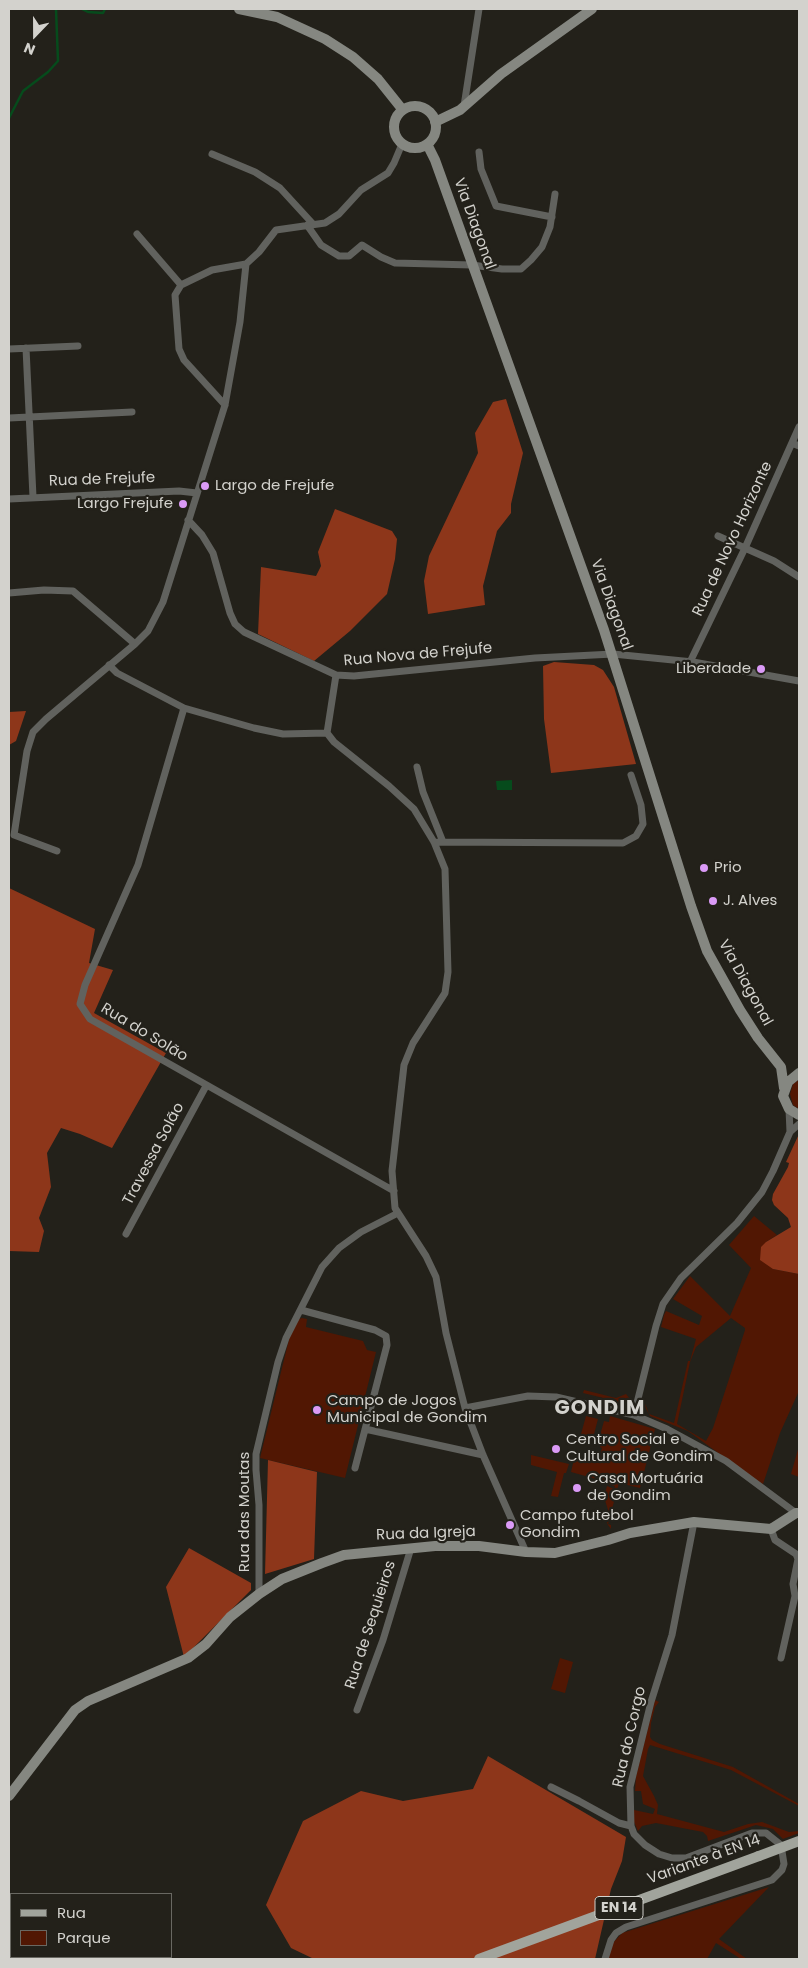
<!DOCTYPE html>
<html>
<head>
<meta charset="utf-8">
<style>
	body { margin:0 }
	#map { position:relative; width:808px; height:1968px; overflow:hidden; background:#23211a; font-family:Poppins,sans-serif }
	canvas { display:block }
	.frame { position:absolute; inset:0; border:10px solid #d3d2cd; pointer-events:none }
	.legend { position:absolute; left:10px; top:1893px; width:162px; height:65px; box-sizing:border-box; background:#23211a; border:1px solid #696862; margin:0; padding:6px 9px; list-style:none; font-size:15px; color:#d3d2cd }
	.legend li { display:flex; align-items:center; gap:10px; height:25px }
	.legend b { width:25px; border:1px solid #696862 }
	.north { position:absolute; left:10px; top:10px; width:50px; height:50px; -webkit-text-stroke:4px #23211a; paint-order:stroke; rotate:202deg; font-size:14px; font-weight:700; line-height:20px; text-align:center; color:#d3d2cd }
	.north::after { content:''; display:block; margin:auto; width:18px; height:22px; background:#d3d2cd; clip-path:polygon(50% 0,100% 100%,50% 72%,0 100%) }
</style>
</head>
<body>
<div id="map">
<canvas width="808" height="1968"></canvas>
<div class="frame"></div>
<ul class="legend">
<li><b style="height:6px;background:#a1a49c"></b>Rua</li>
<li><b style="height:14px;background:#511703"></b>Parque</li>
</ul>
<div class="north">N</div>
</div>
<script>
const g = document.querySelector('canvas').getContext('2d');
g.lineJoin = 'round';
function fillPath(path, color) {
  g.fillStyle = color;
  g.fill(path, 'evenodd');
}
function poly(rows) {
  const path = new Path2D();
  for (const r of rows) {
    if (r.length === 3) {
      path.moveTo(r[0] + r[2], r[1]);
      path.arc(r[0], r[1], r[2], 0, 2 * Math.PI);
      continue;
    }
    path.moveTo(r[0], r[1]);
    for (let i = 2; i < r.length; i += 2) path.lineTo(r[i], r[i + 1]);
  }
  return path;
}
function trace(path, color, width, dash) {
  g.strokeStyle = color;
  g.lineWidth = width;
  g.lineCap = dash ? 'butt' : 'round';
  g.setLineDash(dash || []);
  g.stroke(path);
}
function drawText(font, color, halo, rows, align = 'center') {
  g.font = font + ' Poppins,sans-serif';
  g.lineWidth = 4.5;
  g.setLineDash([]);
  g.textBaseline = 'middle';
  g.strokeStyle = halo;
  g.fillStyle = color;
  for (const [text, x, y, turn = 0] of rows) {
    g.save();
    g.translate(x, y);
    g.rotate((+turn || 0) * Math.PI / 180);
    g.textAlign = isNaN(turn) ? turn : align;
    if (halo) g.strokeText(text, 0, 0);
    g.fillText(text, 0, 0);
    g.restore();
  }
}
fillPath(poly([
	[799,1080,799,1109,793,1105,790,1094,793,1084],
	[754,1216,777,1235,766,1242,773,1269,799,1274,799,1393,798,1393,780,1433,763,1484,754,1479,688,1431,650,1416,643,1403,644,1401,649,1414,674,1423,688,1361,690,1361,696,1339,661,1327,664,1315,666,1311,699,1325,702,1316,673,1299,690,1276,730,1316,751,1268,729,1245],
	[731,1318,745,1328,745,1330,713,1428,706,1441,677,1424,690,1362,696,1347],
	[302,1318,307,1319,306,1327,363,1341,367,1350,376,1352,345,1478,260,1458,291,1331,299,1319],
	[584,1390,616,1398,626,1394,630,1399,629,1404,626,1408,622,1408,616,1401,583,1393],
	[586,1416,598,1419,593,1438,581,1434],
	[610,1416,655,1429,640,1488,619,1483,608,1524,611,1525,611,1529,608,1525,604,1515,609,1513,604,1497,607,1486,614,1489,615,1486,607,1484,607,1482,571,1472,574,1459,598,1463,602,1448,600,1447,602,1440,599,1439,604,1421,609,1422],
	[799,1446,799,1477,791,1474],
	[531,1455,569,1464,566,1473,564,1473,558,1497,551,1496,557,1472,531,1465],
	[560,1658,573,1662,565,1693,551,1689],
	[655,1700,659,1702,655,1707,651,1723,650,1737,652,1740,660,1744,733,1767,799,1804,799,1806,731,1770,650,1745,648,1749,643,1776,654,1796,658,1805,657,1814,724,1832,748,1824,762,1822,789,1832,799,1831,799,1833,783,1839,773,1829,756,1825,708,1841,707,1836,703,1832,656,1823,642,1826,638,1831,634,1822,634,1810,653,1814,655,1809,643,1804,641,1791,635,1791,636,1776],
	[769,1887,719,1939,747,1959,741,1959,716,1943,707,1959,607,1959,611,1945,622,1933]
]), '#511703');
fillPath(poly([
	[506,399,523,453,511,504,511,513,497,531,483,586,485,605,428,614,424,581,429,556,478,453,475,433,493,402],
	[335,509,392,531,397,539,395,559,387,594,350,631,314,661,258,634,261,567,316,576,321,566,318,552],
	[554,662,594,665,603,670,614,687,636,764,551,773,544,719,543,666],
	[26,711,16,741,9,745,9,712],
	[9,888,95,929,89,963,113,970,94,1013,166,1053,112,1148,80,1134,61,1128,47,1153,51,1187,39,1218,44,1231,39,1252,9,1251],
	[799,1134,799,1274,773,1269,760,1260,761,1247,766,1242,791,1227,788,1218,774,1205,772,1200,773,1194,788,1167,789,1163,786,1162],
	[268,1460,317,1472,314,1559,265,1574],
	[189,1548,251,1583,251,1590,184,1657,166,1587],
	[488,1756,626,1837,622,1861,611,1889,595,1959,314,1959,291,1948,266,1905,303,1821,361,1791,403,1801,473,1789]
]), '#8d361a');
fillPath(poly([
	[512,780,512,790,497,790,496,781]
]), '#064b1c');
trace(poly([
	[82,9,88,12,103,13,105,9],
	[9,118,23,91,48,72,58,61,56,9]
]), '#064b1c', 2.5);
trace(poly([
	[464,106,479,9],
	[479,152,481,169,496,206,552,217],
	[212,154,255,172,280,188,313,224],
	[307,225,321,245,339,256,349,256,362,245,381,257,395,263,472,265,502,269,521,269,531,260,542,247,550,227,555,194],
	[137,234,181,285],
	[26,348,33,497],
	[9,349,78,346],
	[225,405,184,360,179,349,175,295,181,285,212,270,246,264],
	[9,418,132,412],
	[792,443,799,446],
	[9,499,179,491,197,493],
	[188,520,202,535,213,553,230,613,235,624,244,632,336,675,354,676,535,658,613,654,693,662,799,681],
	[718,536,774,561,799,577],
	[9,593,44,590,73,591,135,644],
	[690,662,745,548,799,427],
	[109,665,117,673,184,708,254,728,283,734,327,733],
	[184,708,138,865,85,985,80,1004,90,1019,394,1191],
	[327,733,334,742,389,786,414,809,434,842,445,869,448,972,445,993,413,1043,404,1065,392,1171,395,1208,426,1256,436,1277,446,1333,465,1408,483,1455,526,1552],
	[327,733,336,675],
	[417,767,423,792,443,842],
	[434,842,623,843,636,836,643,824,641,805,631,775],
	[57,851,14,835,27,751,33,732,46,719,135,644,148,631,163,602,225,405,240,322,246,264,259,252,276,230,325,223,339,214,361,190,388,173,394,163,402,144],
	[790,1132,799,1124],
	[126,1234,206,1086],
	[301,1310,375,1330,386,1336,387,1345,355,1468],
	[465,1408,528,1396,556,1397,634,1415,667,1429,726,1461,796,1513],
	[634,1415,656,1326,663,1304,681,1278,737,1223,762,1192,773,1171,790,1132,789,1109],
	[365,1429,483,1455],
	[771,1529,775,1540,796,1554,798,1559,793,1584,795,1596,781,1658],
	[259,1594,259,1505,256,1470,256,1454,278,1362,286,1338,322,1267,339,1248,361,1232,398,1213],
	[357,1710,383,1640,411,1548],
	[551,1787,579,1801,619,1823,631,1826],
	[605,1959,611,1940,616,1933,626,1927,772,1880,782,1870,784,1864,781,1845,766,1833,752,1833,686,1858,672,1858,659,1854,645,1845,634,1834,631,1826,630,1787,651,1702,672,1635,694,1522]
]), '#61625e', 7);
trace(poly([
	[239,9,277,17,325,39,353,57,378,79,402,109],
	[415,127,21],
	[435,122,460,110,501,74,592,9],
	[427,144,435,160,604,630,691,906,707,951,740,1010,758,1038,781,1067,784,1088],
	[799,1073,788,1082,783,1096,789,1109,799,1115],
	[9,1796,75,1710,88,1701,188,1658,206,1644,230,1617,259,1594,282,1579,322,1563,344,1555,435,1546,479,1546,526,1552,555,1553,608,1540,630,1533,694,1522,771,1529,796,1513,799,1513]
]), '#858781', 10);
trace(poly([
	[479,1959,759,1856]
]), '#a1a49c', 10);
trace(poly([
	[759,1856,799,1841]
]), '#a1a49c', 10);
for (const [x, y, r, color] of [
	[205,486,5,"#da9af6"],
	[183,504,5,"#da9af6"],
	[761,669,5,"#da9af6"],
	[704,868,5,"#da9af6"],
	[713,901,5,"#da9af6"],
	[317,1410,5,"#da9af6"],
	[556,1449,5,"#da9af6"],
	[577,1488,5,"#da9af6"],
	[510,1525,5,"#da9af6"]
]) {
  const dot = new Path2D();
  dot.arc(x, y, r, 0, 2 * Math.PI);
  g.fillStyle = color;
  g.fill(dot);
  trace(dot, '#23211a', 2);
}
for (const [x, y, w] of [
	[619,1908,48]
]) {
  const box = new Path2D();
  box.roundRect(x - w / 2, y - 11.5, w, 23, 4);
  g.fillStyle = '#23211a';
  g.fill(box);
  trace(box, '#d3d2cd', 1);
}
drawText('bold 14px', '#d3d2cd', null, [
	["EN 14",619,1908]
]);
drawText('15px', '#d3d2cd', '#23211a', [
	["Via Diagonal",474,224,70],
	["Rua de Frejufe",102,480,-2],
	["Rua de Novo Horizonte",733,539,-65],
	["Via Diagonal",611,605,70],
	["Rua Nova de Frejufe",418,655,-5],
	["Via Diagonal",745,983,61],
	["Rua do Solão",144,1033,31],
	["Travessa Solão",154,1154,-62],
	["Rua das Moutas",245,1512,-90],
	["Rua da Igreja",426,1534,-2],
	["Rua de Sequieiros",371,1625,-72],
	["Rua do Corgo",630,1737,-77],
	["Variante à EN 14",704,1860,-20]
]);
drawText('15px', '#d3d2cd', '#23211a', [
	["Largo de Frejufe",215,486],
	["Largo Frejufe",173,504,"right"],
	["Liberdade",751,669,"right"],
	["Prio",714,868],
	["J. Alves",723,901],
	["Campo de Jogos",327,1401],
	["Municipal de Gondim",327,1418],
	["Centro Social e",566,1440],
	["Cultural de Gondim",566,1457],
	["Casa Mortuária",587,1479],
	["de Gondim",587,1496],
	["Campo futebol",520,1516],
	["Gondim",520,1533]
], 'left');
g.letterSpacing = '1px';
drawText('bold 20px', '#d3d2cd', '#23211a', [
	["GONDIM",600,1409]
]);
g.letterSpacing = '0px';
</script>
</body>
</html>
